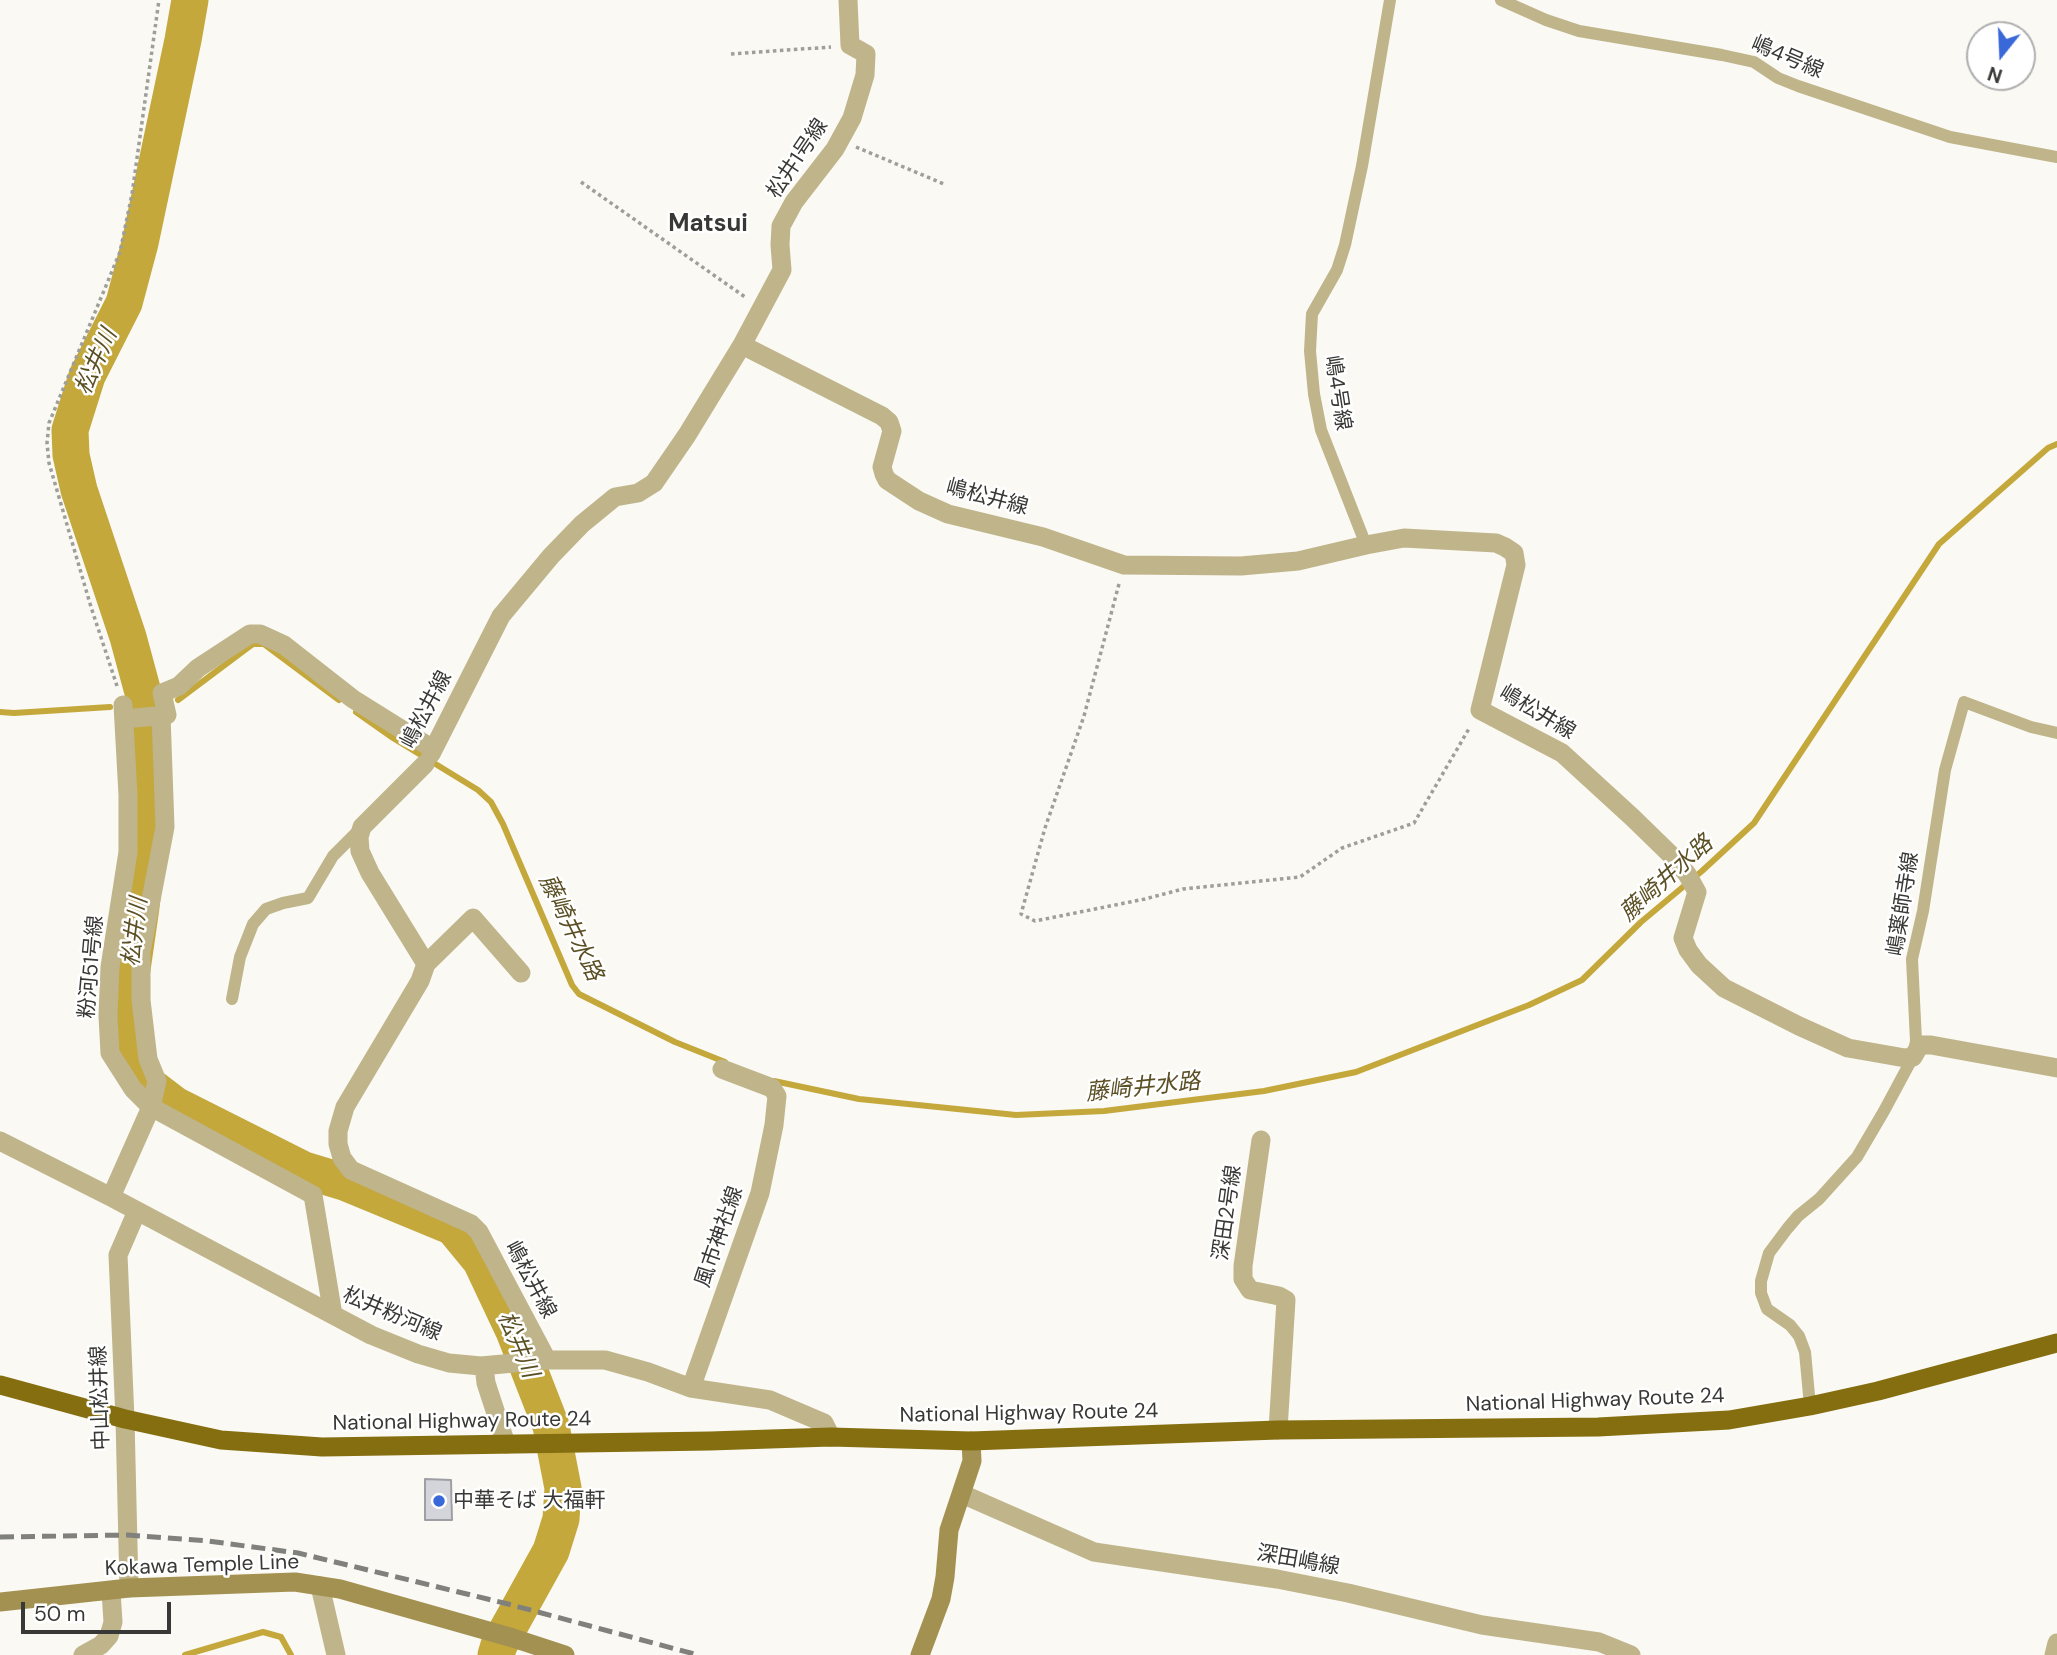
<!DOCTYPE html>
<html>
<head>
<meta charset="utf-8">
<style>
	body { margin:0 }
	#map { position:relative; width:2057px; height:1655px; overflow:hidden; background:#faf9f3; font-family:"DM Sans",sans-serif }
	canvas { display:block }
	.north { position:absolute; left:1966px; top:21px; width:70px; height:70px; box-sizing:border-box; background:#fff; border:2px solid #afafaf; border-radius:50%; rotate:198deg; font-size:19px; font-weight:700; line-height:28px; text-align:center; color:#383836 }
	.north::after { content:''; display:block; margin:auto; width:24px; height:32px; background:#3968d8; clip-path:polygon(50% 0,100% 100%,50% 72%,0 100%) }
	.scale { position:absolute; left:21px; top:1602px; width:150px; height:32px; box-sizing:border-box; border:4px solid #383836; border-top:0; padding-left:9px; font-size:21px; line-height:24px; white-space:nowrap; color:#383836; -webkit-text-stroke:5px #fff; paint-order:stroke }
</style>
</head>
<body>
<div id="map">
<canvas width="2057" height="1655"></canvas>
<div class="north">N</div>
<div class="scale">50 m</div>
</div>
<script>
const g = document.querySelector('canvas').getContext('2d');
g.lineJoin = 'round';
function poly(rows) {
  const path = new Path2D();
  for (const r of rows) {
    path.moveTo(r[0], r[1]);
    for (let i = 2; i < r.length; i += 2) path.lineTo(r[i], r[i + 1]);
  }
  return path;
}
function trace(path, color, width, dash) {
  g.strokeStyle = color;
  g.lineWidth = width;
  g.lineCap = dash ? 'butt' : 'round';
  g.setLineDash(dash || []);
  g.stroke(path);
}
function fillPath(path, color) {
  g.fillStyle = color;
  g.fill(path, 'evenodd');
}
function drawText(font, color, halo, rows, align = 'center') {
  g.font = font + ' "DM Sans","Noto Sans JP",sans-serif';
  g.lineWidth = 5;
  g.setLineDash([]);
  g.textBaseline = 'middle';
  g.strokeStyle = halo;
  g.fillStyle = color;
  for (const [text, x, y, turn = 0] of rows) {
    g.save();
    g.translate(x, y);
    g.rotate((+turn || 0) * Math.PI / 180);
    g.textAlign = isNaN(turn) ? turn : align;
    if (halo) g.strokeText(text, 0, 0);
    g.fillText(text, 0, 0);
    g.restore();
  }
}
trace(poly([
	[178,700,246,649,253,644,264,644,339,700],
	[0,712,14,713,110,707],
	[356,712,393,738,478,790,491,802,503,824,572,985,579,994,675,1042,725,1062],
	[774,1081,859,1099,1016,1115,1104,1111,1264,1091,1356,1072,1529,1005,1582,980,1641,922,1702,871,1754,823,1939,544,2048,448,2057,444],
	[185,1655,263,1632,281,1637,291,1655]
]), '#c4a83c', 6);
trace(poly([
	[190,0,183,40,140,243,124,303,87,376,70,430,71,455,79,490,128,637,151,722,151,819,141,907,128,997,128,1027,138,1069,150,1086,175,1105,304,1170,344,1182,453,1227,481,1261,514,1331,551,1426,563,1488,561,1519,551,1551,499,1645,496,1655]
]), '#c4a83c', 37);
const building = poly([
	[425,1479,451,1480,452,1520,425,1520,425,1479]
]);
fillPath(building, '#d3d5da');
trace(building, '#9d9fa4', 2);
trace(poly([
	[731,54,831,47],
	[856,147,944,184],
	[581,182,745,297],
	[1119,584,1084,716,1045,828,1021,914,1035,921,1145,899,1183,889,1300,877,1342,848,1414,823,1470,727],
	[117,686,91,607,49,463,47,443,49,423,120,252,132,194,159,0]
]), '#9e9e9a', 3.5, [3.5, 3.5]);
trace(poly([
	[1501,0,1546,20,1579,31,1722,55,1754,62,1778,78,1798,86,1950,137,2057,157],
	[1366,545,1321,430,1314,394,1310,351,1312,314,1337,270,1345,245,1362,166,1390,0],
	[232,999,240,957,253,924,266,909,283,903,308,898,333,856,362,827],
	[1810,1406,1805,1352,1799,1336,1790,1325,1767,1309,1761,1293,1761,1281,1769,1253,1787,1229,1798,1216,1819,1199,1857,1157,1884,1111,1913,1057,1916,1041,1912,959,1923,911,1945,770,1964,702,2031,727,2057,733]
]), '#bfb48a', 12);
trace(poly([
	[742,345,782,270,780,245,781,226,794,202,835,149,852,118,865,75,866,54,850,45,848,0],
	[161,715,165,827,141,952,141,1000,148,1059,157,1081,151,1107,313,1195,333,1315],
	[124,719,167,715,162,693,179,686,198,668,250,634,260,634,284,645,353,699,433,749],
	[431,754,501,616,551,556,582,524,615,497,638,493,654,483,687,435,742,345,882,416,889,422,892,431,882,467,884,474,887,480,919,501,948,514,1043,537,1124,565,1241,566,1298,561,1366,545,1404,538,1496,543,1505,547,1514,553,1516,565,1480,710,1562,753,1633,818,1672,856,1687,874,1697,892,1683,938,1688,950,1699,965,1724,988,1799,1026,1848,1048,1905,1058,1913,1057,1920,1045,1931,1045,2057,1068],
	[425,764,362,827,359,837,360,851,370,873,426,964,420,981,345,1107,338,1131,338,1144,342,1158,351,1170,471,1224,479,1232,547,1360],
	[426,964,473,918,521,973],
	[1261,1140,1243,1266,1243,1279,1250,1290,1279,1296,1286,1300,1278,1430],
	[0,1141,111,1197,371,1335,418,1354,449,1363,481,1366,547,1360,605,1360,648,1372,691,1388,770,1400,824,1423,831,1437],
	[111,1197,151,1107,133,1089,110,1053,108,1016,110,967,128,852,128,795,123,705],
	[484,1366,486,1383,506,1444],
	[691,1388,760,1193,774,1125,777,1096,772,1088,722,1069],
	[962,1494,1094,1552,1277,1579,1348,1593,1482,1625,1599,1642,1631,1655],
	[320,1586,336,1655],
	[129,1588,125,1419,118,1255,137,1211],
	[83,1655,101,1645,109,1636,113,1622,111,1591],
	[2054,1655,2057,1643]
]), '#bfb48a', 19);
trace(poly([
	[0,1602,129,1588,295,1582,340,1589,513,1638,565,1655],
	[920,1655,941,1599,945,1577,949,1530,972,1461,971,1441]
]), '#a39151', 19);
trace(poly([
	[0,1385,125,1419,221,1440,322,1447,710,1441,831,1437,971,1441,1278,1430,1598,1427,1729,1420,1810,1406,1878,1391,2057,1343]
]), '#846e10', 19);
trace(poly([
	[0,1537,128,1535,208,1541,298,1553,508,1604,698,1655]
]), '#80807c', 5, [14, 7]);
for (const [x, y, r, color] of [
	[439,1501,7,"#3968d8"]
]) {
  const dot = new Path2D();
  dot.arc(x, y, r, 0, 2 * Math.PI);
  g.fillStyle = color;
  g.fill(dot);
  trace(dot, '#fff', 2.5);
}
drawText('21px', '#383836', '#fff', [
	["嶋4号線",1787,58,23],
	["松井1号線",798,159,-56],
	["嶋4号線",1337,393,81],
	["嶋松井線",987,498,15],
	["嶋松井線",427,710,-62],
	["嶋松井線",1537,713,31],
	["嶋薬師寺線",1904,904,-81],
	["粉河51号線",92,967,-85],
	["深田2号線",1228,1213,-82],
	["風市神社線",720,1237,-71],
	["嶋松井線",530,1280,62],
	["松井粉河線",392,1315,23],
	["中山松井線",101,1398,-92],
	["National Highway Route 24",1595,1401,-2],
	["National Highway Route 24",1029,1414,-1],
	["National Highway Route 24",462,1422,-1],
	["深田嶋線",1298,1561,10],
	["Kokawa Temple Line",202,1566,-2]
]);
drawText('21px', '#383836', '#fff', [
	["中華そば 大福軒",453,1501]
], 'left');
drawText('italic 23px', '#5b4f24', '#fff', [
	["松井川",97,362,-66],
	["藤崎井水路",1667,879,-42],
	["藤崎井水路",570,928,64],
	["松井川",136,932,-83],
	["藤崎井水路",1143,1088,-6],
	["松井川",517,1345,67]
]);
drawText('bold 24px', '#383836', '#fff', [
	["Matsui",708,225]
]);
</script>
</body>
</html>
